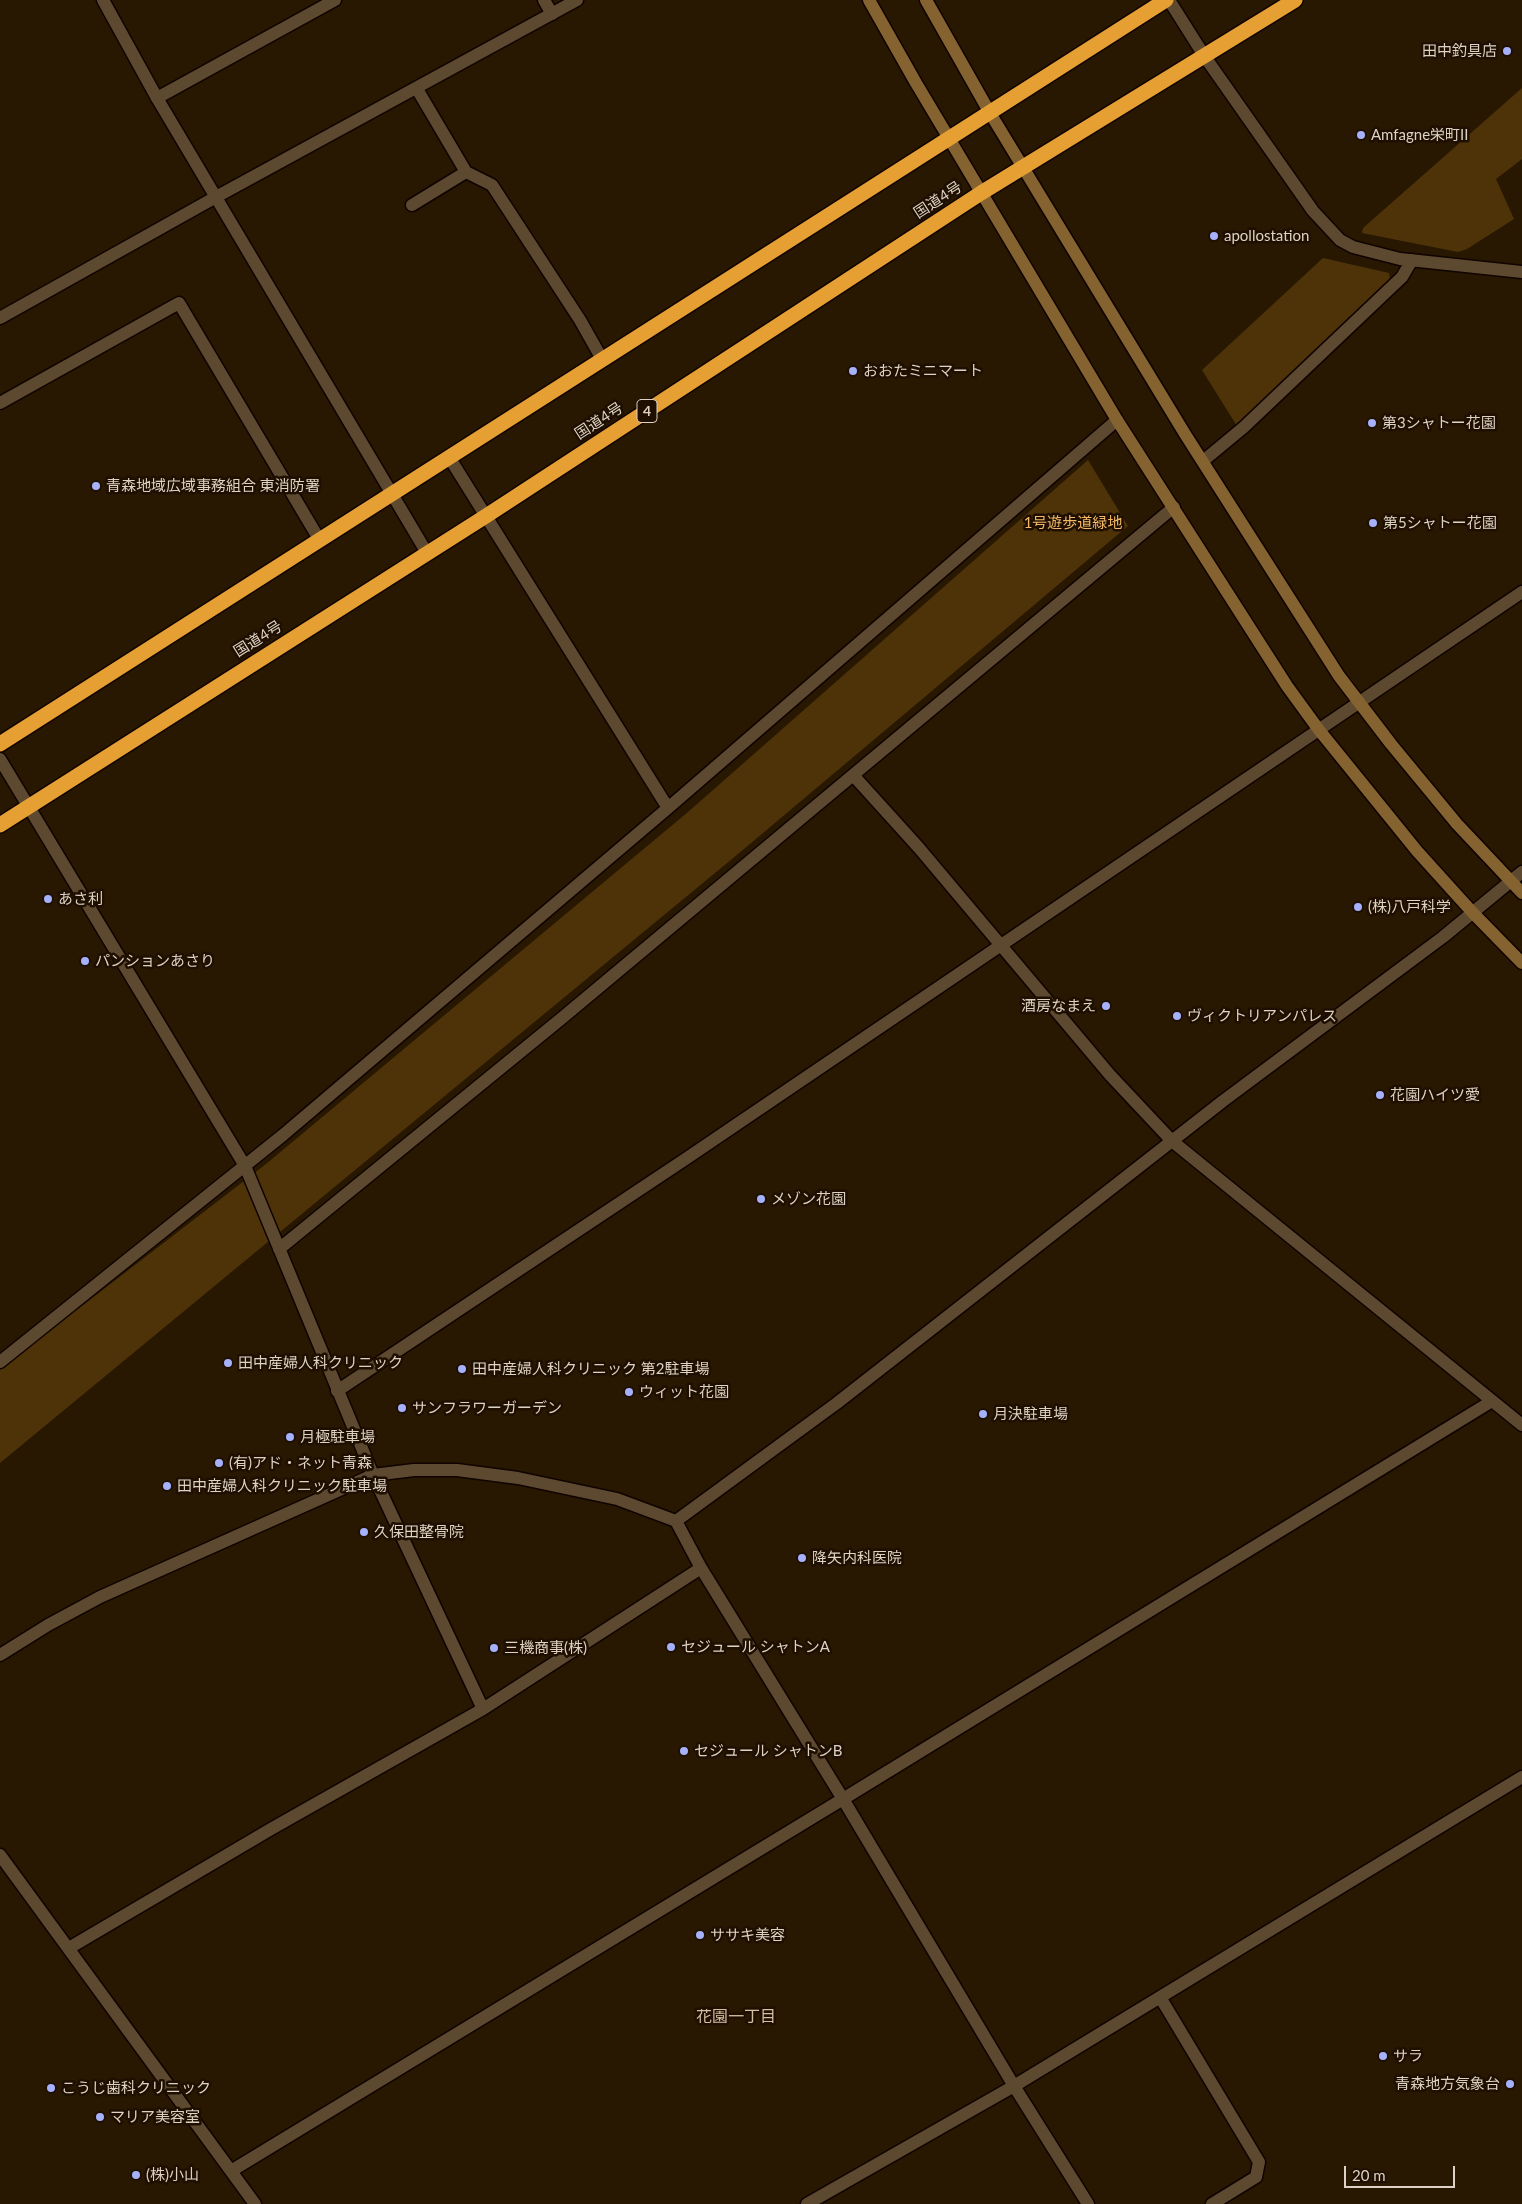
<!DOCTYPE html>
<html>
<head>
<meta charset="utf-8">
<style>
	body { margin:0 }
	#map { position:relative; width:1522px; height:2204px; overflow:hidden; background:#281801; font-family:Lato,sans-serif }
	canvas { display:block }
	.scale { position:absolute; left:1344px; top:2166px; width:111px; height:22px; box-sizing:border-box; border:2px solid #ddd2c4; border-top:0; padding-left:6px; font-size:15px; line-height:18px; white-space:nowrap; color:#ddd2c4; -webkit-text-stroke:4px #1e0f00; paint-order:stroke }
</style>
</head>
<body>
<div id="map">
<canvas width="1522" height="2204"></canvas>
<div class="scale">20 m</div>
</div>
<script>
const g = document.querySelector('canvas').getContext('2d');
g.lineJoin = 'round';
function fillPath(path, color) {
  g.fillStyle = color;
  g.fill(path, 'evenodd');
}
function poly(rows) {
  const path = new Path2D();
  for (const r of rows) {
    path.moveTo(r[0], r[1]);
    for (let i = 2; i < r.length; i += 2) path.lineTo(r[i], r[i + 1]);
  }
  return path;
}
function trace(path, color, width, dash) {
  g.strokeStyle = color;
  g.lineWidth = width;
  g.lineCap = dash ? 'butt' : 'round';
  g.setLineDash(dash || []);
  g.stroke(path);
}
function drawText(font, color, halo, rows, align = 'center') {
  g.font = font + ' Lato,"Noto Sans JP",sans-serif';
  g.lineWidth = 5;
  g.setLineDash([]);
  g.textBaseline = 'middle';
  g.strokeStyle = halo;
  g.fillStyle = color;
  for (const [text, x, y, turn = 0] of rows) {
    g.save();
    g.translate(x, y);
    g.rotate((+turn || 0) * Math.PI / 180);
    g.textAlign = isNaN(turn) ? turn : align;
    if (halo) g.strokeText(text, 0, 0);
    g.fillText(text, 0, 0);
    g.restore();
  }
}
fillPath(poly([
	[1522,88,1522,159,1496,179,1514,219,1467,249,1458,252,1362,233,1363,228],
	[1323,258,1389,273,1390,280,1237,426,1202,370],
	[1088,460,1128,526,738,854,0,1463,0,1369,266,1164,688,812]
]), '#4e3309');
const lane = poly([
	[544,0,552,14],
	[157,98,335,0],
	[466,172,492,185,580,320,602,359],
	[412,205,466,172,417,89],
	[0,403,179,303,319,539]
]);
const street = poly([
	[103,0,157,98,427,553],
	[1169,0,1205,57,1313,211,1340,240,1353,247,1400,259,1522,272],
	[0,318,216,197,577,0],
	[449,457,668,808],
	[1203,461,1244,427,1402,277,1412,260],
	[0,759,245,1166,373,1475,483,1709],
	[853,775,919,848,1110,1075,1172,1141,1522,1425],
	[279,1249,562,1018,1174,507],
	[0,1362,283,1135,668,808,1117,420],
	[337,1391,687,1158,1522,592],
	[676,1521,837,1403,1223,1101,1443,937,1522,872],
	[0,1655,48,1625,100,1597,373,1475,414,1470,457,1470,518,1478,617,1499,676,1521,701,1568,843,1799,1014,2086,1088,2204],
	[0,1855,255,2204],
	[69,1948,271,1829,483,1709,701,1568],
	[1160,1997,1259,2162,1256,2177,1212,2204],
	[231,2171,843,1799,1492,1401],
	[807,2204,1014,2086,1522,1777]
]);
const secondary = poly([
	[869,0,916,83,1117,420,1287,686,1319,730,1417,851,1473,913,1522,963],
	[926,0,990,113,1185,434,1339,676,1391,744,1457,824,1522,893]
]);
const highway = poly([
	[0,744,1166,0],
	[0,825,486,516,981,193,1295,0]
]);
trace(lane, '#100300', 15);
trace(street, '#100300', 15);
trace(secondary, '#100300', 15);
trace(highway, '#100300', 18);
trace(lane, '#5c4930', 12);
trace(street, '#5c4930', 12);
trace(secondary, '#856331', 12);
trace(highway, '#e59f32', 15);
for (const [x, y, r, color] of [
	[1507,51,5,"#a6b1fc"],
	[1361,135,5,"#a6b1fc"],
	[1214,236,5,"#a6b1fc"],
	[853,371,5,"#a6b1fc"],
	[1372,423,5,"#a6b1fc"],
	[96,486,5,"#a6b1fc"],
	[1373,523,5,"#a6b1fc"],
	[48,899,5,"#a6b1fc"],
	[1358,907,5,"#a6b1fc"],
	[85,961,5,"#a6b1fc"],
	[1106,1006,5,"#a6b1fc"],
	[1177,1016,5,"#a6b1fc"],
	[1380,1095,5,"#a6b1fc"],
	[761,1199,5,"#a6b1fc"],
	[228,1363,5,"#a6b1fc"],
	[462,1369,5,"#a6b1fc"],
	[629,1392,5,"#a6b1fc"],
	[402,1408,5,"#a6b1fc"],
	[983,1414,5,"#a6b1fc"],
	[290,1437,5,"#a6b1fc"],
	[219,1463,5,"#a6b1fc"],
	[167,1486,5,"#a6b1fc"],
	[364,1532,5,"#a6b1fc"],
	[802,1558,5,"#a6b1fc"],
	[671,1647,5,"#a6b1fc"],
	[494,1648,5,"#a6b1fc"],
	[684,1751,5,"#a6b1fc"],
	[700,1935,5,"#a6b1fc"],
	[1383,2056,5,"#a6b1fc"],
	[1510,2084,5,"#a6b1fc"],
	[51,2088,5,"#a6b1fc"],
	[100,2117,5,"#a6b1fc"],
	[136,2175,5,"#a6b1fc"]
]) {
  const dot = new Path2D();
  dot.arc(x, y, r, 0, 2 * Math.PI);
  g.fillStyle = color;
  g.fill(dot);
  trace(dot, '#1e0f00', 2);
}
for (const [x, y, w] of [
	[647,411,20]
]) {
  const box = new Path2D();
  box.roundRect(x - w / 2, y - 11.5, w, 23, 4);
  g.fillStyle = '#1e0f00';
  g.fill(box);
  trace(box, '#ddd2c4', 1);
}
drawText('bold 14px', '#ddd2c4', null, [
	["4",647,411]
]);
drawText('15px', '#ddd2c4', '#1e0f00', [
	["田中釣具店",1497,51,"right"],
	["Amfagne栄町II",1371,135],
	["apollostation",1224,236],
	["おおたミニマート",863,371],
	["第3シャトー花園",1382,423],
	["青森地域広域事務組合 東消防署",106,486],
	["第5シャトー花園",1383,523],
	["あさ利",58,899],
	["(株)八戸科学",1368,907],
	["パンションあさり",95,961],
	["酒房なまえ",1096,1006,"right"],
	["ヴィクトリアンパレス",1187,1016],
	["花園ハイツ愛",1390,1095],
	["メゾン花園",771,1199],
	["田中産婦人科クリニック",238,1363],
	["田中産婦人科クリニック 第2駐車場",472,1369],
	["ウィット花園",639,1392],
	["サンフラワーガーデン",412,1408],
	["月決駐車場",993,1414],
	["月極駐車場",300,1437],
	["(有)アド・ネット青森",229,1463],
	["田中産婦人科クリニック駐車場",177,1486],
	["久保田整骨院",374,1532],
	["降矢内科医院",812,1558],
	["セジュール シャトンA",681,1647],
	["三機商事(株)",504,1648],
	["セジュール シャトンB",694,1751],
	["ササキ美容",710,1935],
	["サラ",1393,2056],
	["青森地方気象台",1500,2084,"right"],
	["こうじ歯科クリニック",61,2088],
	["マリア美容室",110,2117],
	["(株)小山",146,2175]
], 'left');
drawText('15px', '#ddd2c4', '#1e0f00', [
	["国道4号",938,200,-33],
	["国道4号",599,421,-33],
	["国道4号",258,639,-32]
]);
drawText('15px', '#f4b966', '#1e0f00', [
	["1号遊歩道緑地",1073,523]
]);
drawText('16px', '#d5bfa3', '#1e0f00', [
	["花園一丁目",736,2017]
]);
</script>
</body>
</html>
